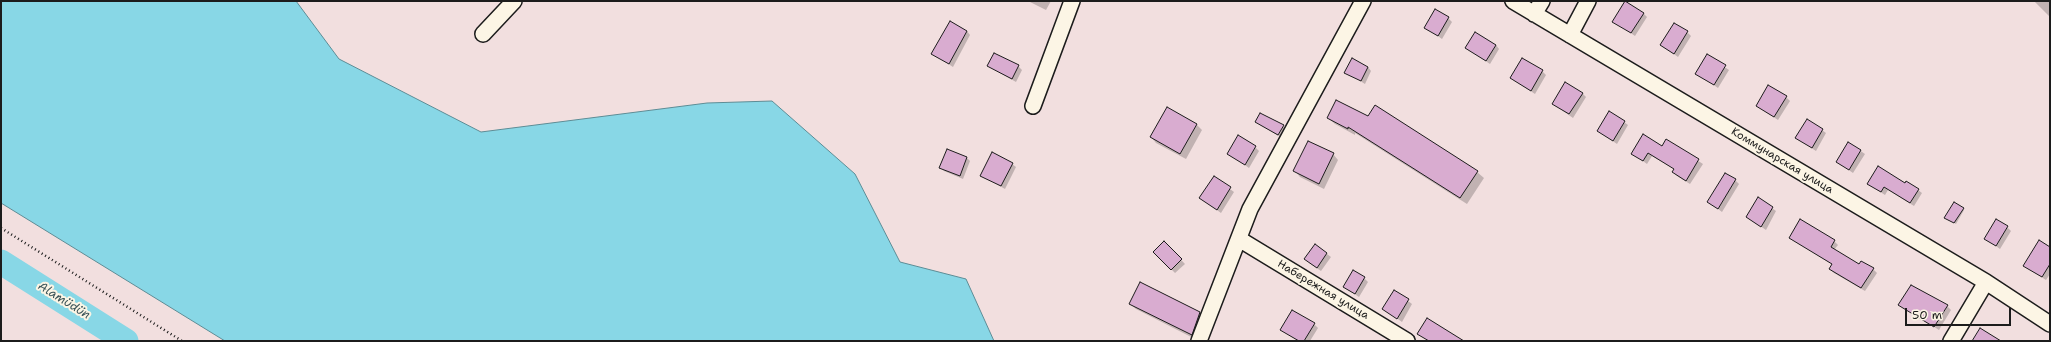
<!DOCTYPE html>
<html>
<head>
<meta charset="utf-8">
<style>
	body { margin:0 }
	#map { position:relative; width:2051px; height:342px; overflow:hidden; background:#f2dfdf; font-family:"Shantell Sans",sans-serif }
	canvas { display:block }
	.frame { position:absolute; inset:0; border:2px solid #1c1c1c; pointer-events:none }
	.scale { position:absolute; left:1905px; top:308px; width:106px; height:18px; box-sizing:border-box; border:2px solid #1c1c1c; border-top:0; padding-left:5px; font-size:12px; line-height:14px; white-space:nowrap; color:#1c1c1c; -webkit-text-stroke:3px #fcf5e5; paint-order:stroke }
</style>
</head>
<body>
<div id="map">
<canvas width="2051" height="342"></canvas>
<div class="frame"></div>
<div class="scale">50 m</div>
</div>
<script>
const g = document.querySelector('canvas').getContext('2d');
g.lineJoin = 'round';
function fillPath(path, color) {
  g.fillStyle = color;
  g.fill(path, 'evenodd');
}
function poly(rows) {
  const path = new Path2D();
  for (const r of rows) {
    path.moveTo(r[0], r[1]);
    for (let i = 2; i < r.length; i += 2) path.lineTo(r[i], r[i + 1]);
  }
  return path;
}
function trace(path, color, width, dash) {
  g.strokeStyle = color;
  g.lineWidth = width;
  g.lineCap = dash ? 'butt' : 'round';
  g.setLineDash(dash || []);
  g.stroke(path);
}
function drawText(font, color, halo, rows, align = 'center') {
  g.font = font + ' "Shantell Sans",sans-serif';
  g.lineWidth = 4;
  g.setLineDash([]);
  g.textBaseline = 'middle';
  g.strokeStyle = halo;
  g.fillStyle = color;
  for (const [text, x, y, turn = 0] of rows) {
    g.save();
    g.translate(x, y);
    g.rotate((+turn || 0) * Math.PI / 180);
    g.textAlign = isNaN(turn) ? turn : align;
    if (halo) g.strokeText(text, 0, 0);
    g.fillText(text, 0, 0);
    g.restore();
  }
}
const water = poly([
	[1,1,296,1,339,59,481,132,707,103,772,101,855,174,900,262,966,279,994,341,225,341,1,203,1,1]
]);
fillPath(water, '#88d7e6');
trace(water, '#5d8c95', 1);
fillPath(poly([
	[1028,1,1051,1,1046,10],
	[2034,1,2050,1,2050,14,2049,16],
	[1643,13,1647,17,1635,36,1613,21],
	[1448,18,1452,22,1442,39,1425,27],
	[967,31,970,35,953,67,933,54],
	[1687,32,1691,36,1678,57,1661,45],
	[1496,45,1499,49,1490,64,1466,48],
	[1707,55,1729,70,1718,88,1696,73],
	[988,66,1018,66,1022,70,1016,82],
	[1368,67,1371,71,1365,84,1346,72],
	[1542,71,1546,75,1535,94,1511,78],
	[1582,93,1586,97,1573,118,1553,104],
	[1786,97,1790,101,1778,120,1757,106],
	[1167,108,1197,125,1202,130,1186,159,1156,143,1151,137],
	[1328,118,1477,172,1484,178,1467,204,1355,133,1355,135,1335,124],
	[1256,122,1283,126,1287,130,1282,138],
	[1624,122,1628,125,1617,144,1598,131],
	[1822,130,1826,133,1816,151,1796,138],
	[1666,140,1703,164,1690,184,1677,176,1673,172,1674,169,1652,156,1647,164,1632,153,1662,147],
	[1849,143,1865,154,1853,173,1837,162],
	[1255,147,1259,151,1249,168,1228,153],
	[1333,154,1338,160,1324,189,1300,177,1295,171],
	[966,157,970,161,963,179,944,171,940,167],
	[1012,164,1016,167,1005,189,982,176],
	[1214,177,1234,192,1221,213,1200,198],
	[1735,180,1739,184,1722,212,1709,202],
	[1868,184,1905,184,1918,190,1922,193,1914,206,1888,190,1885,195],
	[1758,198,1776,211,1766,230,1747,217],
	[1963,208,1964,210,1956,224,1947,219],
	[2007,227,2011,231,2000,249,1986,239],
	[1790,238,1834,241,1838,245,1834,250,1859,266,1873,269,1877,273,1865,291,1834,273,1830,269,1833,265],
	[1164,242,1185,264,1175,273,1154,252],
	[1315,245,1331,257,1321,271,1309,263],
	[2050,248,2050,274,2046,280,2024,266],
	[1364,278,1368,282,1359,297,1344,287],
	[1140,284,1200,313,1205,319,1197,340,1136,309,1130,304],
	[1395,291,1412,304,1402,322,1384,309],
	[1900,305,1947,306,1951,310,1939,330],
	[1314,324,1318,328,1310,341,1298,341,1281,329]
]), '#0003');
trace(poly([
	[1,262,126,341]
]), '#88d7e6', 25);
const building = poly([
	[1625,1,1644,13,1631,33,1612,22,1625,1],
	[1435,9,1449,17,1438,36,1424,28,1435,9],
	[950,21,967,31,949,64,931,54,950,21],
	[1674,23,1688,31,1674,54,1660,45,1674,23],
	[1475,32,1496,45,1486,61,1465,48,1475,32],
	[994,53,1019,65,1012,79,987,66,994,53],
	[1707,54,1726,65,1714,85,1695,74,1707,54],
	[1352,58,1368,67,1361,81,1344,73,1352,58],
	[1522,58,1543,70,1531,91,1510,78,1522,58],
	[1565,82,1583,93,1569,114,1552,104,1565,82],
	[1768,85,1787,96,1774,117,1756,106,1768,85],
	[1336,100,1368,116,1375,105,1478,171,1460,198,1348,127,1348,129,1327,118,1336,100],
	[1167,107,1197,124,1180,154,1150,137,1167,107],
	[1609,111,1625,121,1613,141,1597,131,1609,111],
	[1260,113,1284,125,1278,135,1255,122,1260,113],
	[1807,119,1823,129,1812,148,1795,138,1807,119],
	[1643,134,1662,146,1666,139,1699,159,1686,181,1672,172,1674,169,1648,153,1643,161,1631,154,1643,134],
	[1238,135,1256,146,1245,165,1227,154,1238,135],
	[1308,141,1334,153,1319,184,1293,171,1308,141],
	[1848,142,1861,150,1849,170,1836,162,1848,142],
	[947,149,967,157,960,176,939,168,947,149],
	[992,152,1013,163,1001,186,980,176,992,152],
	[1878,166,1905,183,1906,181,1919,189,1910,203,1884,187,1881,192,1867,184,1878,166],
	[1725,173,1736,179,1718,209,1707,202,1725,173],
	[1214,176,1231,187,1217,210,1199,198,1214,176],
	[1758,197,1773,207,1761,227,1746,217,1758,197],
	[1954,202,1964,208,1954,223,1944,218,1954,202],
	[1800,219,1835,240,1831,247,1859,264,1861,261,1874,268,1861,288,1829,269,1832,264,1789,238,1800,219],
	[1996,219,2008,226,1996,246,1984,239,1996,219],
	[2039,240,2050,247,2050,264,2042,277,2023,266,2039,240],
	[1164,241,1182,259,1171,270,1153,252,1164,241],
	[1315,244,1327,253,1317,268,1304,259,1315,244],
	[1353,270,1365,277,1355,294,1343,287,1353,270],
	[1140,282,1200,312,1192,335,1129,304,1140,282],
	[1911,285,1948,305,1934,327,1898,305,1911,285],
	[1394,290,1409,299,1397,319,1382,309,1394,290],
	[1292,310,1315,323,1304,341,1299,341,1280,330,1292,310],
	[1427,318,1464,341,1429,341,1417,334,1427,318],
	[1980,328,2001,341,1972,341,1980,328]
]);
fillPath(building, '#d9acd0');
trace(building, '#1c1c1c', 1);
const minor = poly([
	[1513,1,1986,282,2050,324],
	[1534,14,1542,1],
	[483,34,514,1],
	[1570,35,1588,1],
	[1033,106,1072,1],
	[1239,239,1407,341],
	[1199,341,1250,209,1363,1],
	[1951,341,1986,282]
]);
trace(minor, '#1c1c1c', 18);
trace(poly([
	[1,228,182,341]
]), '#1c1c1c', 2.5, [1, 3]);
trace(minor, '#fcf5e5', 15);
drawText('11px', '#1c1c1c', '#fcf5e5', [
	["Коммунарская улица",1782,161,31],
	["Набережная улица",1323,290,31]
]);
drawText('italic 12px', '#3c5459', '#fcf5e5', [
	["Alamüdün",64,301,32]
]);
</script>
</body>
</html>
